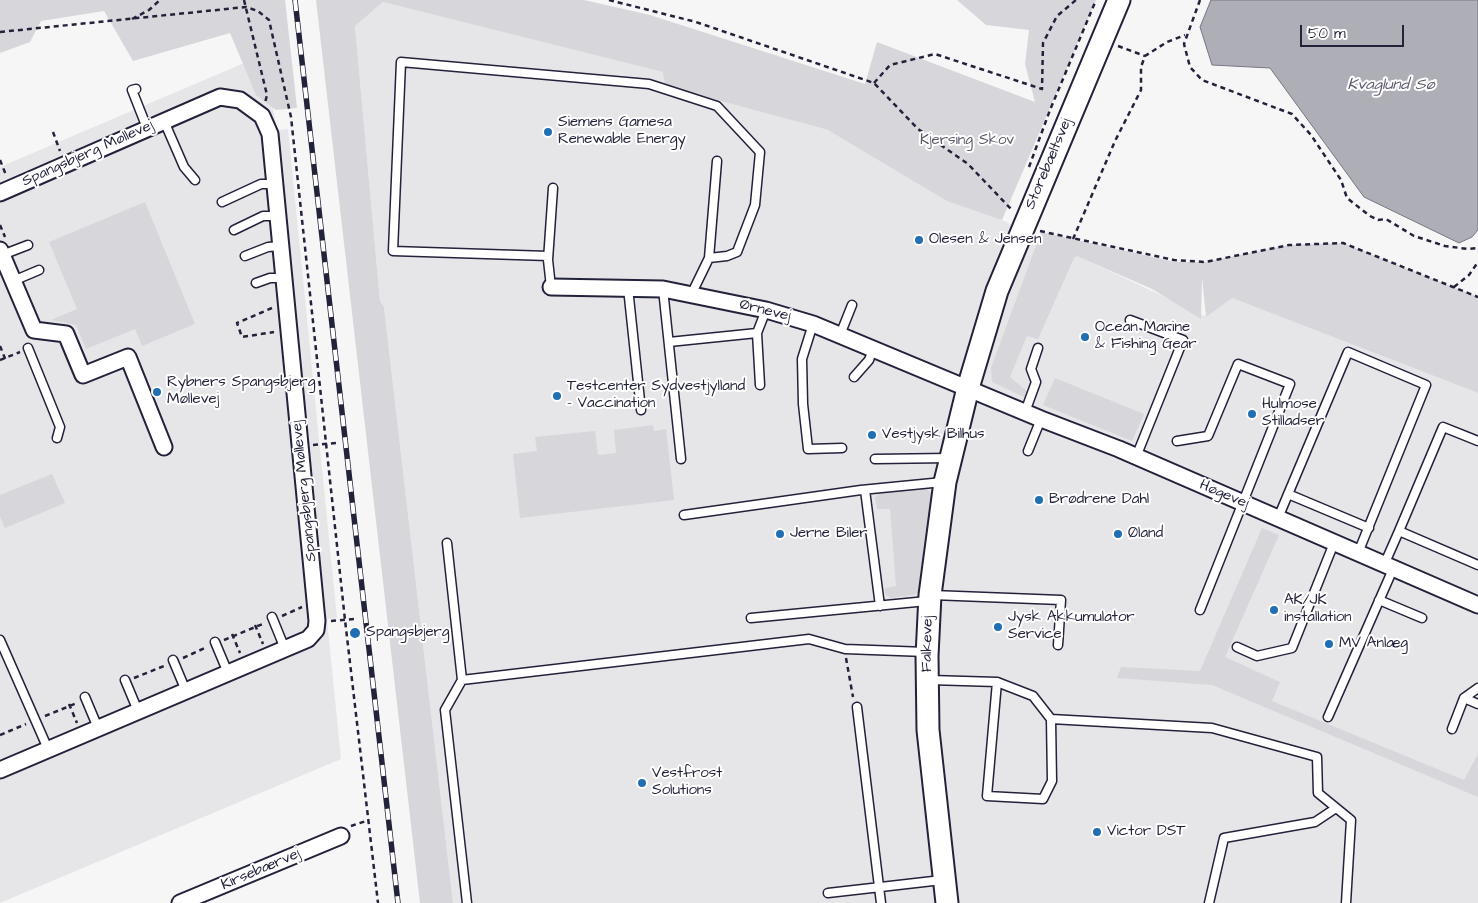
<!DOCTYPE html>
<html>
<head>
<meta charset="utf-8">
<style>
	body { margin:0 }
	#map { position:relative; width:1478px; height:903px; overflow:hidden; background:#f6f6f7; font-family:"Architects Daughter",sans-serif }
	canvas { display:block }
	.scale { position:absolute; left:1300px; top:25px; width:104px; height:22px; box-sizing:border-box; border:2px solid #22223b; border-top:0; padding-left:6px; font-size:15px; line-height:18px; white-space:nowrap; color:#22223b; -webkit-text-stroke:4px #fff; paint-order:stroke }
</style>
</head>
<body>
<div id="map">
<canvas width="1478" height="903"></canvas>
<div class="scale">50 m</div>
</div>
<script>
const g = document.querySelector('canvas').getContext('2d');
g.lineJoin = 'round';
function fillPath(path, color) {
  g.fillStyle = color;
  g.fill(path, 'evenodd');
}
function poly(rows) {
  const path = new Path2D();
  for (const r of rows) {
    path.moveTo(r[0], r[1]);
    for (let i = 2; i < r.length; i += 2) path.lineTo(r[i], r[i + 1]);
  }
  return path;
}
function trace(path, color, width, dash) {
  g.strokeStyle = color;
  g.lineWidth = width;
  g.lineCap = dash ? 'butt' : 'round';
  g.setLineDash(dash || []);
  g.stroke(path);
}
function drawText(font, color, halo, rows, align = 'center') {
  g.font = font + ' "Architects Daughter",sans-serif';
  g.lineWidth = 4;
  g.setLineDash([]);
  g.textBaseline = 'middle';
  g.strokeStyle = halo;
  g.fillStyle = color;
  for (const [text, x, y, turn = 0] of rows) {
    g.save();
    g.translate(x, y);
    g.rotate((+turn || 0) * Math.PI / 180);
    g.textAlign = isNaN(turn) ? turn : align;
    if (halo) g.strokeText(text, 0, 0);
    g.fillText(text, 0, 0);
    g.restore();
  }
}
fillPath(poly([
	[383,2,664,72,665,86,828,130,1002,220,1205,316,1232,298,1478,393,1478,903,453,903,384,307,380,301,355,26],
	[263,55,277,130,288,129,337,618,327,619,341,759,0,903,0,167]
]), '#e6e6e9');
fillPath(poly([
	[0,0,285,0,297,108,276,110,256,95,230,33,133,61,104,11,41,21,30,42,0,53],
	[316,0,584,0,650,15,865,84,877,42,1035,102,1025,64,1029,30,986,25,957,0,1096,0,1002,220,947,201,828,130,665,86,663,72,383,2,355,26,380,301,384,307,453,903,420,903],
	[145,202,195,324,142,346,135,329,86,349,76,325,51,320,77,309,49,242],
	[1041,232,1175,262,1205,262,1289,245,1343,243,1478,297,1478,393,1232,298,1206,317,1202,277,1201,319,1152,289,1077,256,1074,258,1038,339,1027,336,1010,377,1028,392,1026,398,992,382,991,368],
	[1055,378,1144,414,1132,441,1043,405],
	[653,425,654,431,666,429,674,500,520,518,513,454,537,451,535,437,595,431,598,455,616,453,614,430],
	[52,474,65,503,5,528,0,517,0,495],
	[926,488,932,494,932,501,921,588,920,592,913,595,890,598,885,594,885,588,896,586,890,509,877,509,875,498,878,494],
	[1262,528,1279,535,1225,657,1280,682,1272,701,1464,780,1478,754,1478,797,1212,685,1117,678,1121,667,1200,671]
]), '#d7d7db');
const water = poly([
	[1211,0,1478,0,1478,230,1472,237,1459,243,1364,197,1270,68,1212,65,1200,27,1211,0]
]);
fillPath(water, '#aeaeb7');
trace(water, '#767685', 1);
const lane = poly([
	[136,89,132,90,147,128],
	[164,121,184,167,195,180],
	[222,202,261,184,275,184],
	[234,230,263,216,278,216],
	[2,255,28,245],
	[245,256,268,247,281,246],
	[548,256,393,251,401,62,649,84,717,106,760,152,755,205,737,252,727,256,709,258],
	[13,281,39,270],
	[256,283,270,278,284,278],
	[551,287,548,260,553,188],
	[628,288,641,410],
	[663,289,681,459],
	[691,295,709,258,717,161],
	[1130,320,1183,340,1136,457],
	[813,324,802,359,803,404,808,449,842,448],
	[840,335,852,305],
	[669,342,757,333],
	[28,348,60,427,57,438],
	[854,377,869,360,873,349],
	[760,385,757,333,766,310],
	[1025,412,1036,382,1031,369,1038,348],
	[1177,441,1208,436,1238,364,1290,384,1200,610],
	[1028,451,1041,419],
	[875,459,949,458],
	[865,490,880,606],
	[1288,494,1369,528],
	[684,515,861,490,943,482],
	[1278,518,1348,352,1426,385,1358,553],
	[1399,531,1443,427,1478,441],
	[447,543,462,680,809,639,845,649,926,652],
	[1384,565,1399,531,1478,565],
	[932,595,1061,600,1058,645],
	[1379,600,1422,618],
	[272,617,285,649],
	[751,618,927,601],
	[0,640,48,749],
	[215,642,228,673],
	[1237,647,1257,656,1292,648,1334,543],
	[173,660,186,691],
	[125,680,138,711],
	[462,680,445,710,467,903],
	[930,680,997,682,1033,696,1051,719,1052,781,1043,799,987,796,997,682],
	[85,697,98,728],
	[1464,698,1478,704],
	[857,707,881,903],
	[1328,717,1393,569],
	[1051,719,1212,728,1317,757,1318,793,1351,820,1346,903],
	[1452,729,1464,698,1478,688],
	[828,893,942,880],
	[1209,903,1224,838,1315,822,1336,808]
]);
const street = poly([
	[0,193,220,97,240,100,262,116,270,134,317,621,316,630,308,639,0,770],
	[0,250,34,330,66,334,83,375,128,357,164,447],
	[551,287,663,289,766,310,813,324,1041,419,1119,449,1478,605],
	[180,903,341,836]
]);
const secondary = poly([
	[947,903,928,730,927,656,930,595,945,482,968,388,997,291,1119,0]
]);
trace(lane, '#22223b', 11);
trace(street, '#22223b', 19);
trace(secondary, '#22223b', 25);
trace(poly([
	[244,0,267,95,265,103],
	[609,0,696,22,874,83,918,129,968,164,1012,210],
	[1200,0,1184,44,1190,67,1202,80,1292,114,1311,135,1341,180,1347,198,1370,216,1378,220,1386,219,1414,236,1445,246,1468,249,1478,248],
	[132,19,149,10,160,0],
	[0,32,246,7,258,11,269,20,291,117,345,620,378,903],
	[1118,46,1145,56],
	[874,83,890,65,935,54,1042,89,1043,43,1057,16,1076,0],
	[53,132,60,151],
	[0,160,6,175],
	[1029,167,1050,110,1096,0],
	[0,225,5,237],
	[1040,231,1174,260,1205,262,1289,245,1343,243,1478,297],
	[1073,239,1115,141,1141,90,1141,67,1145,56,1167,42,1185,35],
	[1454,287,1469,275,1478,262],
	[272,308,237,323,242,337,274,332],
	[0,346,6,361],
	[0,360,20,352],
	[313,445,337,443],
	[282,616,302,607],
	[331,621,354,619],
	[255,625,263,644],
	[232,634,240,653],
	[224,640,265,623],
	[183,658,207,647],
	[846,658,853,697],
	[134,678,164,666],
	[69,704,77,723],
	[45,716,77,703],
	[0,735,26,724],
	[351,826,369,820]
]), '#22223b', 2.5, [5, 4]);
trace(lane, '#fff', 8);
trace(street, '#fff', 15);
trace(secondary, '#fff', 21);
const rail = poly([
	[295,0,398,903]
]);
trace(rail, '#22223b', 5.5);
trace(rail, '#fff', 4, [11]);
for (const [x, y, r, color] of [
	[548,132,5,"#1f6fb2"],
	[919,240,5,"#1f6fb2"],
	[1085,337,5,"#1f6fb2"],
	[157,392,5,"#1f6fb2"],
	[557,396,5,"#1f6fb2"],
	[1252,414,5,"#1f6fb2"],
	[872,435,5,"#1f6fb2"],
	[1039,500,5,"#1f6fb2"],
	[780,534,5,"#1f6fb2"],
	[1118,534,5,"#1f6fb2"],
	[1274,610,5,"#1f6fb2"],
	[998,627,5,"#1f6fb2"],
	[355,633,6,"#1f6fb2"],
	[1329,644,5,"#1f6fb2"],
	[642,783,5,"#1f6fb2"],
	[1097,832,5,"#1f6fb2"]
]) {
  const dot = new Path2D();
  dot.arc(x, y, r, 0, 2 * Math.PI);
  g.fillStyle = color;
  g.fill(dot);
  trace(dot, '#fff', 2);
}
drawText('15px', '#22223b', '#fff', [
	["Siemens Gamesa",558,123],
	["Renewable Energy",558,140],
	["Olesen & Jensen",929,240],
	["Ocean Marine",1095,328],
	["& Fishing Gear",1095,345],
	["Rybners Spangsbjerg",167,383],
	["Møllevej",167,400],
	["Testcenter Sydvestjylland",567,387],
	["- Vaccination",567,404],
	["Hulmose",1262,405],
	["Stilladser",1262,422],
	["Vestjysk Bilhus",882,435],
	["Brødrene Dahl",1049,500],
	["Jerne Biler",790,534],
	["Øland",1128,534],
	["AK/JK",1284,601],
	["installation",1284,618],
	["Jysk Akkumulator",1008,618],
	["Service",1008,635],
	["Spangsbjerg",366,633],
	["MV Anlæg",1339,644],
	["Vestfrost",652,774],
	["Solutions",652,791],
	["Victor DST",1107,832]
], 'left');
drawText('15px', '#58586b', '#fff', [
	["Kjersing Skov",967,141]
]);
drawText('15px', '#22223b', '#fff', [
	["Spangsbjerg Møllevej",88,154,-24],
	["Storebæltsvej",1049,164,-67],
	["Ørnevej",765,311,14],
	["Spangsbjerg Møllevej",305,491,-96],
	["Høgevej",1224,495,23],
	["Falkevej",928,644,-89],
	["Kirsebærvej",261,870,-23]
]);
drawText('italic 16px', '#5a5a6d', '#fff', [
	["Kvaglund Sø",1391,86]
]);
</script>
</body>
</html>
